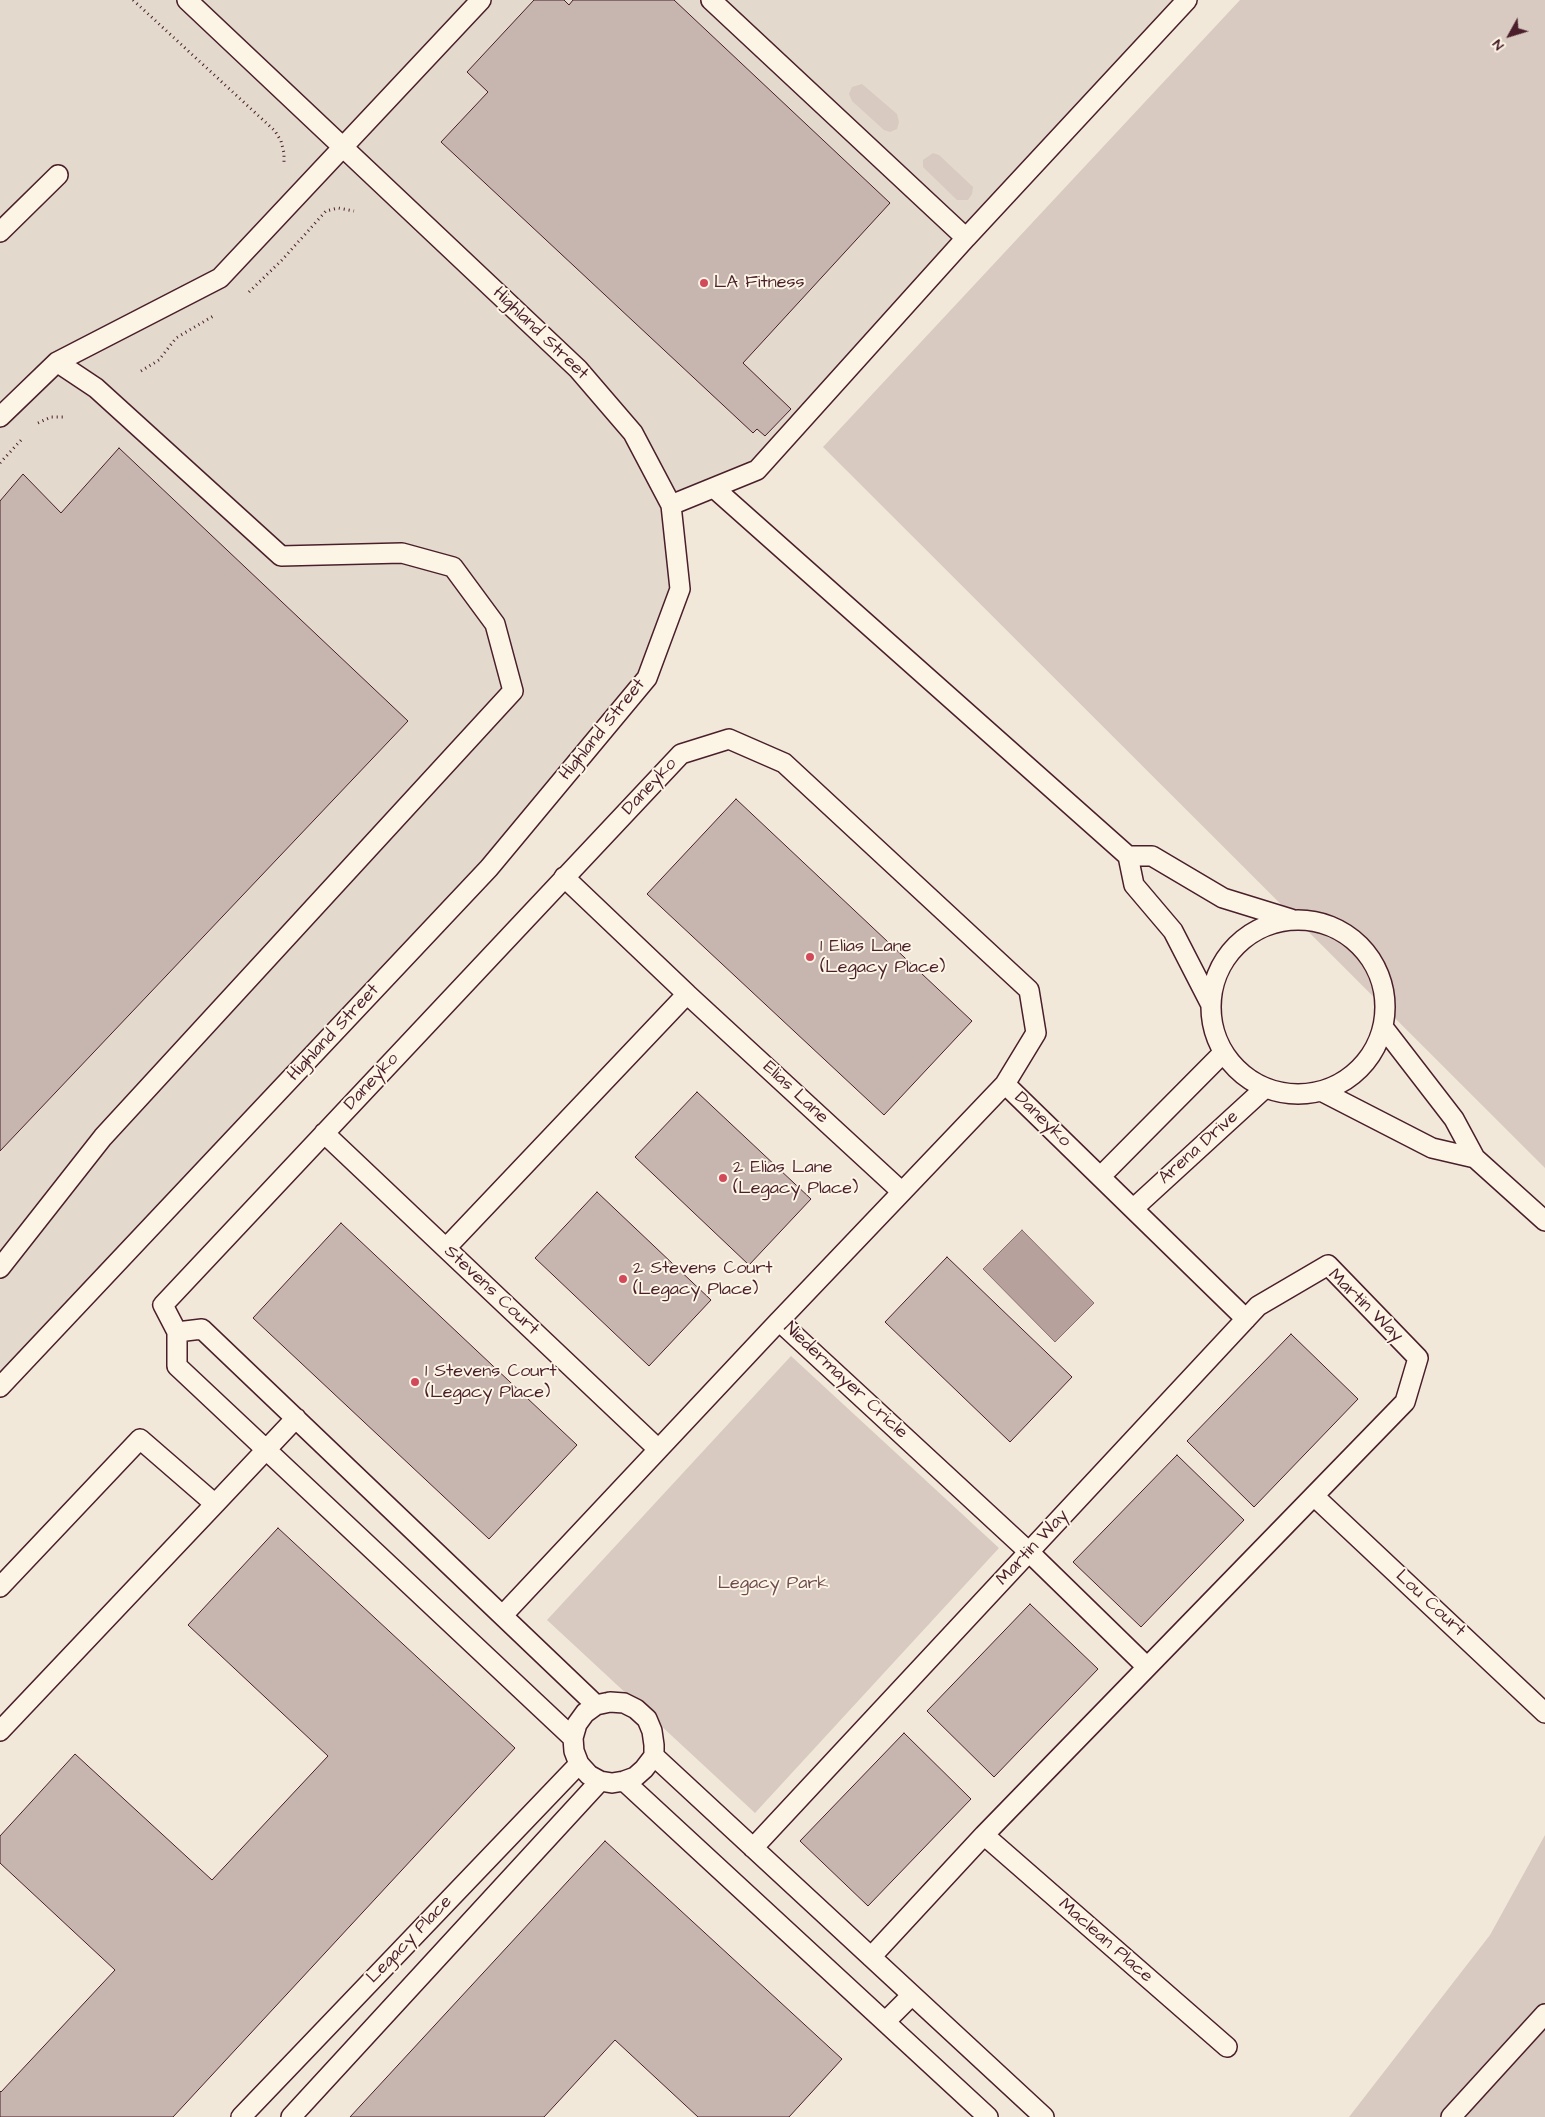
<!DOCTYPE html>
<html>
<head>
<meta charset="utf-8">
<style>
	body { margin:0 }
	#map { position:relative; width:1545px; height:2117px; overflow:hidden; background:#f1e8da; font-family:"Architects Daughter",sans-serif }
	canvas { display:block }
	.north { position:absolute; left:1485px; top:10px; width:50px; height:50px; -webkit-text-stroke:4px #fcf5e5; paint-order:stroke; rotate:231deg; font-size:14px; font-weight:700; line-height:20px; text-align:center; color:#4a1f2b }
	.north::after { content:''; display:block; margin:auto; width:18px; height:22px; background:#4a1f2b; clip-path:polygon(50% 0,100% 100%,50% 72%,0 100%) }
</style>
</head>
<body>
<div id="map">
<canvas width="1545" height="2117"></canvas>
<div class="north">N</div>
</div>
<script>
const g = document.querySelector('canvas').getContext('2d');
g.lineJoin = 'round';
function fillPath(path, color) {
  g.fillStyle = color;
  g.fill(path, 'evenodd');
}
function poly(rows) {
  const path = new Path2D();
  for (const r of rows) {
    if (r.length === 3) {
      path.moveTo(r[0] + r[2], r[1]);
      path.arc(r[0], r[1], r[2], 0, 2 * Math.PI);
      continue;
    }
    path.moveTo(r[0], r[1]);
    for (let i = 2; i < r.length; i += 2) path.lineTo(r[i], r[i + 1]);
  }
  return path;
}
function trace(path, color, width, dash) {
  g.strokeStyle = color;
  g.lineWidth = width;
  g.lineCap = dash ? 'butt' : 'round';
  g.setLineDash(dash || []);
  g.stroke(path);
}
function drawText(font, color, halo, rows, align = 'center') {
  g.font = font + ' "Architects Daughter",sans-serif';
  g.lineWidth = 4;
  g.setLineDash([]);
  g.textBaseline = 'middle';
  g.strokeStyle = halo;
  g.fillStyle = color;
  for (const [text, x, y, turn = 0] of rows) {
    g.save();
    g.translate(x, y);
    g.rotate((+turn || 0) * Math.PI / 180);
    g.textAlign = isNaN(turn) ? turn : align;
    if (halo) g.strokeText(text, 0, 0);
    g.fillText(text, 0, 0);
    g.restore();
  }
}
fillPath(poly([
	[0,0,1187,0,757,470,671,505,680,589,647,678,489,868,0,1387]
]), '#e4d9cd');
fillPath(poly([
	[1240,0,1545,0,1545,1168,823,447],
	[862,84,897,114,899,122,897,129,890,132,884,130,852,101,849,94,852,87],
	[933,153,939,155,973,187,972,194,968,200,957,200,923,167,923,160],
	[791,1356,999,1548,755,1813,547,1620],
	[1545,1835,1545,2117,1349,2117,1490,1935]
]), '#d8cac0');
const water = poly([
	[1022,1230,1094,1303,1055,1342,983,1269,1022,1230]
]);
fillPath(water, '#b6a19c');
trace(water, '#8b6d6f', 1);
const building = poly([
	[534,0,564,0,569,5,573,0,674,0,890,203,743,363,791,409,765,436,757,429,753,433,441,142,488,92,467,72,534,0],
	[119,448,408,721,0,1151,0,501,23,474,61,513,119,448],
	[736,799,972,1021,884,1115,647,894,736,799],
	[697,1092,811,1199,749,1265,635,1157,697,1092],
	[597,1192,711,1300,649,1366,535,1258,597,1192],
	[341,1223,577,1445,489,1539,253,1318,341,1223],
	[947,1257,1072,1377,1010,1442,885,1322,947,1257],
	[1291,1334,1358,1399,1254,1507,1187,1441,1291,1334],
	[1177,1455,1244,1520,1141,1627,1073,1562,1177,1455],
	[278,1528,515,1748,173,2117,0,2117,0,2091,1,2092,115,1970,0,1863,0,1836,75,1754,212,1880,328,1756,188,1625,278,1528],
	[1030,1604,1098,1669,994,1777,927,1711,1030,1604],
	[904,1733,971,1799,868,1906,800,1841,904,1733],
	[605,1841,842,2059,789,2117,698,2117,615,2040,544,2117,350,2117,605,1841]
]);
fillPath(building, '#c7b6af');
trace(building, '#4a1f2b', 1);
const lane = poly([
	[0,232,58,175],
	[966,238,1187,0],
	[0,417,57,362,220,278,481,0],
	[714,488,1128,856],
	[671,505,757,470,966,238,711,0],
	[1298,1007,87],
	[687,994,902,1192],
	[1210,1003,1173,931,1134,885,1128,856,1152,856,1223,898,1291,919],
	[1383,1027,1454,1119,1475,1158,1545,1221],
	[1005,1084,779,1321,1029,1552,1147,1667],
	[1323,1092,1432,1148,1475,1158],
	[324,1133,658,1449],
	[1101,1176,1223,1053],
	[1134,1208,1264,1089],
	[446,1248,687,994,564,877],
	[0,1268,103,1137,513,691,495,624,453,567,402,553,281,556,96,388,57,362],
	[177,1332,202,1329,596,1705],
	[0,1387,489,868,647,678,680,589,671,505,633,433,578,369,187,0],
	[1314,1496,1545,1713],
	[0,1587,140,1439,215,1504,296,1418],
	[503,1615,779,1321],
	[610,1702,624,1703,636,1709,647,1719,652,1731,654,1745,654,1756,644,1769,635,1777,624,1781,612,1783,600,1781,589,1775,579,1764,574,1751,573,1738,577,1724,585,1713,596,1705,610,1702],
	[0,1731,215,1504],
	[573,1738,177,1366,177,1332,163,1305,681,754,729,739,784,763,1029,990,1036,1033,1005,1084,1246,1319],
	[654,1756,1044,2117],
	[624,1781,988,2117],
	[984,1835,1227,2047],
	[753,1848,1258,1306,1328,1265,1418,1358,1405,1402,984,1835,871,1957],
	[885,2022,912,1995],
	[241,2117,579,1764],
	[291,2117,600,1781],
	[1451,2117,1545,2014]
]);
trace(lane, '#4a1f2b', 22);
trace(poly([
	[133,0,275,131,281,141,284,153,284,163],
	[249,292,282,260,326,211,338,208,354,211],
	[141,371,159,360,176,338,215,315],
	[38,423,51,417,63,417],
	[0,463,23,438]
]), '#4a1f2b', 3, [1, 4]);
trace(lane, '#fcf5e5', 19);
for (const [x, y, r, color] of [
	[704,283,5,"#d1495b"],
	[810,957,5,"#d1495b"],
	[723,1178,5,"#d1495b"],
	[623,1279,5,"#d1495b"],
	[415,1382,5,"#d1495b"]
]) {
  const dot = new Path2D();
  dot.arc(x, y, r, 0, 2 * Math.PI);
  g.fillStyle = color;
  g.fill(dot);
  trace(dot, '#fcf5e5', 2);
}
drawText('18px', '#4a1f2b', '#fcf5e5', [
	["LA Fitness",714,283],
	["1 Elias Lane",820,947],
	["(Legacy Place)",820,968],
	["2 Elias Lane",733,1168],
	["(Legacy Place)",733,1189],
	["2 Stevens Court",633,1269],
	["(Legacy Place)",633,1290],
	["1 Stevens Court",425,1372],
	["(Legacy Place)",425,1393]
], 'left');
drawText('18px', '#4a1f2b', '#fcf5e5', [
	["Highland Street",540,334,44],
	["Highland Street",603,730,-51],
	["Daneyko",650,787,-47],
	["Highland Street",334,1033,-47],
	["Daneyko",372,1082,-47],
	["Elias Lane",795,1093,43],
	["Daneyko",1042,1120,44],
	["Arena Drive",1199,1148,-42],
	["Stevens Court",491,1291,43],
	["Martin Way",1365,1306,44],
	["Niedermayer Cricle",845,1381,43],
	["Martin Way",1033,1548,-47],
	["Lou Court",1430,1604,43],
	["Legacy Place",410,1940,-46],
	["Maclean Place",1105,1941,41]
]);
drawText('18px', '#6e4a50', '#fcf5e5', [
	["Legacy Park",773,1584]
]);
</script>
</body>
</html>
